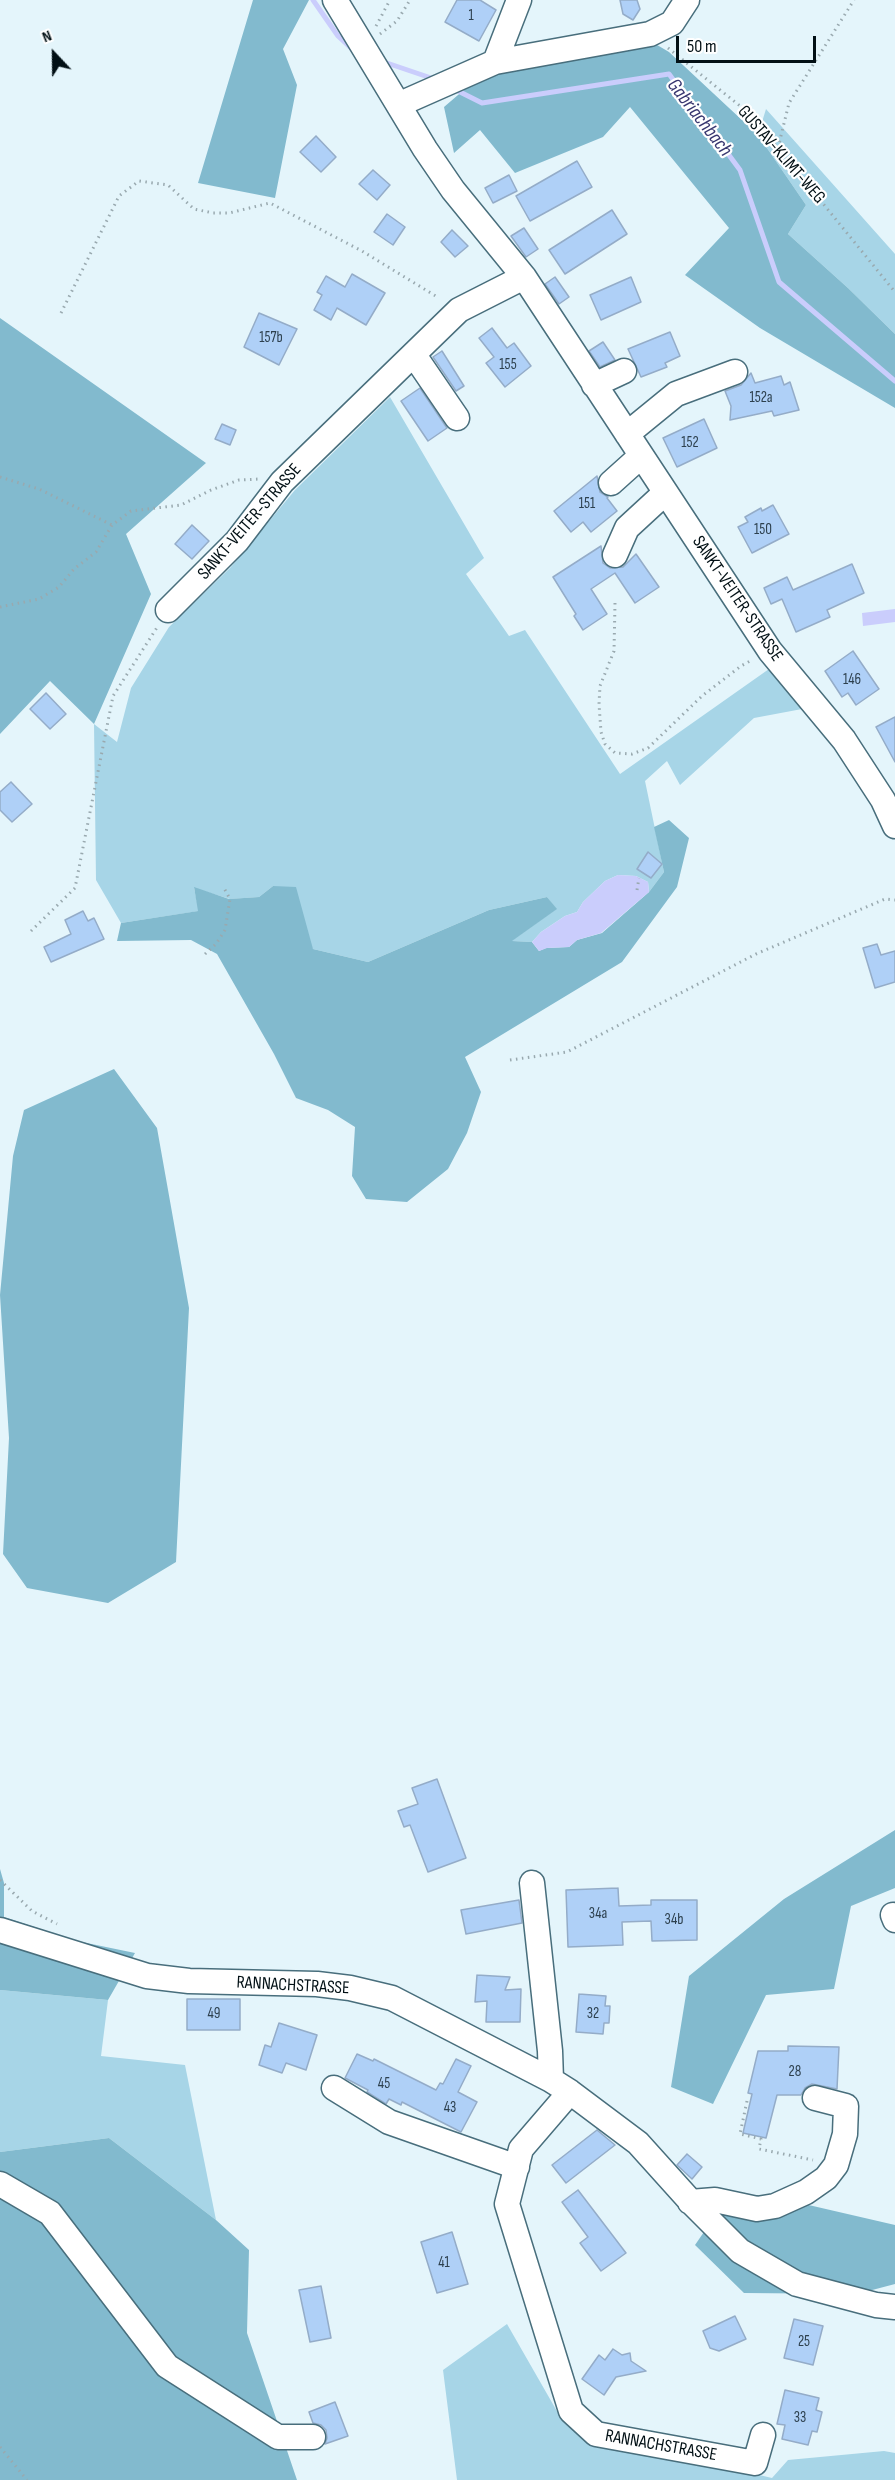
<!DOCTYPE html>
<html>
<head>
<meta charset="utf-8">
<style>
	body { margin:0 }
	#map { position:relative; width:895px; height:2480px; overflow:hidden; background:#e4f5fb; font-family:"Sofia Sans Condensed",sans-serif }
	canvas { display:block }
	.north { position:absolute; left:24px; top:24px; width:60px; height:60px; -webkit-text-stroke:4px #fff; paint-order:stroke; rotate:338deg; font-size:16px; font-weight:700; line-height:24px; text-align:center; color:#021015 }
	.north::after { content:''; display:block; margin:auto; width:21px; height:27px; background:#021015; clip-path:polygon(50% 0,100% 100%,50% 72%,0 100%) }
	.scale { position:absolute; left:676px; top:36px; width:140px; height:27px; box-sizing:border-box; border:3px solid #021015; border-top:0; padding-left:8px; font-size:18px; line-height:21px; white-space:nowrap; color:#021015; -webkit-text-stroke:4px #fff; paint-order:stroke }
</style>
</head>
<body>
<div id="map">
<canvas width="895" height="2480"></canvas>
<div class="north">N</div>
<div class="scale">50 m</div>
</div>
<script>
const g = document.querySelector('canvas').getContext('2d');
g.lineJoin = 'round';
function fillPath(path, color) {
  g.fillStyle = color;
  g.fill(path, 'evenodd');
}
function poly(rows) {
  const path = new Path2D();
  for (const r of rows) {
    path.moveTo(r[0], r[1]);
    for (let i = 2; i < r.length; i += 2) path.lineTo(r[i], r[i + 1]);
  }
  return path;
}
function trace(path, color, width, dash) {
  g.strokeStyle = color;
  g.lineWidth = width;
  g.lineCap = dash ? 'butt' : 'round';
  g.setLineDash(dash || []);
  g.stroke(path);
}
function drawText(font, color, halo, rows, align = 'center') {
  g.font = font + ' "Sofia Sans Condensed",sans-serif';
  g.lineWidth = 4.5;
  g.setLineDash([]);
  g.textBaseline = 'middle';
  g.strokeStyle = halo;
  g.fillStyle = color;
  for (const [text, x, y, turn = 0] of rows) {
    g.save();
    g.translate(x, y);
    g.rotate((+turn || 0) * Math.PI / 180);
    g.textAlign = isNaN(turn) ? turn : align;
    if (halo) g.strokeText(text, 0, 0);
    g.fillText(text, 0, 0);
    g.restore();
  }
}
fillPath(poly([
	[766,109,895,254,895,334,848,288,788,234,806,205,758,135],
	[390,397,484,558,466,574,509,636,525,630,620,774,769,669,802,709,754,718,680,785,667,761,645,781,664,872,649,892,648,882,636,876,618,875,605,881,583,902,577,912,565,916,541,932,532,942,511,941,556,909,547,897,489,910,368,962,313,949,273,886,259,897,230,899,194,888,199,911,121,923,96,880,94,724,117,742,131,688,169,627,230,568,295,490],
	[0,1990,108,2000,101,2056,185,2065,216,2220,109,2138,0,2152],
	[507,2324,558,2413,590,2435,772,2478,788,2460,884,2451,895,2453,895,2480,457,2480,443,2370]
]), '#a7d5e7');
fillPath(poly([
	[253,0,309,0,283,49,297,85,275,198,198,183],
	[647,39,669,52,758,135,806,205,788,234,848,288,895,334,895,408,760,328,685,275,729,228,630,107,603,137,515,173,480,130,454,153,444,107,486,71],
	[0,318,206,463,126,534,151,594,94,724,50,681,0,734],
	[669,820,689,838,677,887,622,962,465,1057,481,1092,467,1133,448,1169,407,1202,366,1199,352,1176,355,1127,328,1110,296,1098,274,1054,217,954,191,940,117,941,121,923,198,911,194,887,229,899,259,897,273,886,296,887,313,949,368,962,489,910,547,897,557,909,512,941,532,942,539,951,546,948,569,947,577,940,602,933,649,892,664,872,654,827],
	[114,1069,157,1128,189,1308,176,1562,108,1603,27,1588,3,1554,9,1438,0,1295,13,1156,24,1110],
	[895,1830,895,1888,851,1906,834,1989,766,1995,713,2104,671,2087,689,1976,784,1899],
	[0,1869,4,1883,4,1917,77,1941,135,1953,108,2000,0,1990],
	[109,2138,216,2220,249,2250,247,2333,297,2480,0,2480,0,2152],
	[787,2200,895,2225,895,2284,857,2294,744,2293,695,2245,717,2213]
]), '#82bace');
fillPath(poly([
	[895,609,895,622,863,626,862,613],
	[618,875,636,876,648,882,649,892,601,933,577,940,569,947,547,948,539,951,532,942,541,932,565,916,577,912,583,902,605,881]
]), '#cacdfc');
trace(poly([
	[313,0,338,36,353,50],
	[381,61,437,80],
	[454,89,482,103,669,74,740,170,779,282,895,381]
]), '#cacdfc', 5);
const building = poly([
	[457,0,480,0,496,10,479,41,445,22,457,0],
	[620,0,637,0,640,9,633,20,623,14,620,0],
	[316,136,336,157,321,172,300,152,316,136],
	[577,161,592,187,530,221,516,196,577,161],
	[373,170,390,185,377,200,359,184,373,170],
	[509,175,517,191,493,203,485,188,509,175],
	[612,210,627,234,565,274,549,250,612,210],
	[387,214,405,227,393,245,374,232,387,214],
	[524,228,538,249,526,257,511,236,524,228],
	[452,230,468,246,455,257,441,242,452,230],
	[352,274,385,293,366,325,337,308,331,320,314,310,322,295,317,292,326,276,345,287,352,274],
	[555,277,569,297,559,304,545,284,555,277],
	[631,277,641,302,601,320,590,295,631,277],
	[259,313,297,329,279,365,244,347,259,313],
	[492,328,507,348,514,343,531,366,505,387,486,363,494,357,479,338,492,328],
	[670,332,680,356,665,363,667,367,641,377,628,349,670,332],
	[603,342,615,360,600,367,589,351,603,342],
	[442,351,464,386,456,391,433,357,442,351],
	[751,373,755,383,781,376,784,385,790,382,799,410,774,416,772,411,730,420,731,406,725,391,741,385,751,373],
	[420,388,447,428,428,441,401,401,420,388],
	[704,419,717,448,677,467,663,438,704,419],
	[222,424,236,430,230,445,215,439,222,424],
	[597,476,600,492,608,497,607,498,617,511,591,532,583,522,571,532,554,511,597,476],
	[773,505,789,534,752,553,738,527,748,522,745,517,761,508,762,511,773,505],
	[192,525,209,541,192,559,175,544,192,525],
	[601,546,603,563,610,568,623,567,636,554,659,587,635,603,615,573,591,589,607,614,583,630,574,616,576,614,553,577,601,546],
	[852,564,864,593,827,610,830,617,796,632,782,599,771,604,764,588,787,577,793,590,852,564],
	[853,651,879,689,856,705,848,693,842,697,825,671,853,651],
	[46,693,66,714,50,729,30,709,46,693],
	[895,717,895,762,876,727,895,717],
	[11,782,32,804,12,822,0,810,0,792,11,782],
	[648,852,662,864,651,878,637,869,648,852],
	[83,911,88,921,94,918,104,939,51,962,44,947,71,934,65,920,83,911],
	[877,944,881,955,895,951,895,982,875,988,863,948,877,944],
	[437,1779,466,1858,428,1872,410,1825,404,1827,398,1811,418,1804,412,1788,437,1779],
	[618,1888,619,1906,651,1905,651,1900,697,1900,697,1940,652,1941,651,1921,622,1922,623,1945,568,1947,566,1890,618,1888],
	[519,1900,522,1923,466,1934,461,1910,519,1900],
	[477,1975,510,1977,505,1990,521,1989,520,2022,486,2022,487,2001,475,2002,477,1975],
	[579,1994,606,1996,605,2006,610,2006,609,2023,604,2023,603,2034,576,2032,579,1994],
	[187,1999,240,1999,240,2030,187,2030,187,1999],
	[279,2023,317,2035,306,2070,286,2063,282,2073,259,2065,265,2045,271,2047,279,2023],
	[788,2046,839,2047,837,2089,812,2084,805,2088,801,2095,777,2095,766,2138,743,2133,752,2094,748,2093,758,2051,788,2051,788,2046],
	[357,2054,373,2061,374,2059,436,2090,440,2083,443,2084,456,2059,471,2066,458,2092,477,2102,461,2132,402,2102,401,2105,389,2099,386,2104,367,2092,368,2090,345,2078,357,2054],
	[597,2130,615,2145,566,2183,552,2165,597,2130],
	[687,2154,702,2167,692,2179,677,2165,687,2154],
	[578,2190,626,2253,601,2271,580,2243,588,2237,562,2202,578,2190],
	[452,2232,468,2284,437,2293,421,2242,452,2232],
	[321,2286,331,2338,310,2342,299,2290,321,2286],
	[735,2316,746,2339,719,2351,710,2348,703,2331,735,2316],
	[794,2319,823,2326,813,2365,784,2358,794,2319],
	[613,2349,622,2355,630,2353,631,2361,646,2371,616,2377,604,2395,582,2379,599,2355,605,2360,613,2349],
	[785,2390,819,2398,816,2410,822,2412,817,2432,812,2431,808,2445,782,2439,785,2425,777,2424,785,2390],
	[335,2402,348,2436,325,2444,327,2438,326,2430,321,2425,313,2423,309,2412,335,2402]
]);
fillPath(building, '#afd0f7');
trace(building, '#94acc8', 1.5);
const minor = poly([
	[335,0,425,149,453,190,524,277,770,651,844,740,883,800,895,826],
	[495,62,519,0],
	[400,104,495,62,650,34,672,23,687,0],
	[414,355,457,418],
	[594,385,624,371],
	[627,434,676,394,735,372],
	[611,483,641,456],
	[615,555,627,528,665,493],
	[168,610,237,541,282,482,459,310,524,277],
	[532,1883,550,2051,551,2080],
	[893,1915,895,1920],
	[0,1930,147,1976,189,1981,317,1984,350,1988,392,1998,551,2080,570,2092,638,2143,692,2203,740,2251,797,2284,876,2305,895,2307],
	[334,2088,389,2122,517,2167],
	[570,2092,521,2149,507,2204,571,2411,596,2434,755,2463,763,2435],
	[0,2184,50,2213,167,2366,278,2437,313,2437],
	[690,2202,715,2200,757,2209,775,2206,806,2192,826,2178,836,2165,845,2134,846,2106,815,2098]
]);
trace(minor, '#486e7c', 27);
trace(poly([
	[376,26,390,0],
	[380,34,397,21,410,0],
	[668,48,750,114,895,292],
	[778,148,789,103,854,0],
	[61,313,119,196,139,181,168,185,194,209,213,213,229,213,270,203,362,251,439,298],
	[0,477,39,489,112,525],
	[615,603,614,651,600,686,599,704,601,732,605,744,615,753,632,754,648,748,702,696,741,666,752,660],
	[0,607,39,599,59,587,74,569,96,552,112,525,131,511,181,505,211,490,239,480,260,479],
	[637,890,639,878],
	[31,931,75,888,113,696,158,626],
	[205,954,216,944,225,930,230,899,224,888],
	[510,1060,567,1052,756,954,885,899,895,900],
	[0,1880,32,1911,57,1924],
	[747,2101,740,2134,761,2139,759,2149,813,2160],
	[0,2447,27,2480]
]), '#99a9af', 3, [1.5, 4.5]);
trace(minor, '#fff', 24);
drawText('15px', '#2d404e', null, [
	["1",471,16],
	["157b",271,338],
	["155",508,365],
	["152a",761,398],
	["152",690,443],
	["151",587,504],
	["150",763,530],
	["146",852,680],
	["34a",598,1914],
	["34b",674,1920],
	["49",214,2014],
	["32",593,2014],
	["28",795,2072],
	["45",384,2084],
	["43",450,2108],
	["41",444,2263],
	["25",804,2342],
	["33",800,2418]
]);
drawText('18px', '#021015', '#fff', [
	["GUSTAV-KLIMT-WEG",781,155,49],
	["SANKT-VEITER-STRASSE",250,522,-49],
	["SANKT-VEITER-STRASSE",737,599,56],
	["RANNACHSTRASSE",293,1986,3],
	["RANNACHSTRASSE",661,2446,10]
]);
drawText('italic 20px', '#383770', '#fff', [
	["Gabriachbach",699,118,52]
]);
</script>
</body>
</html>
